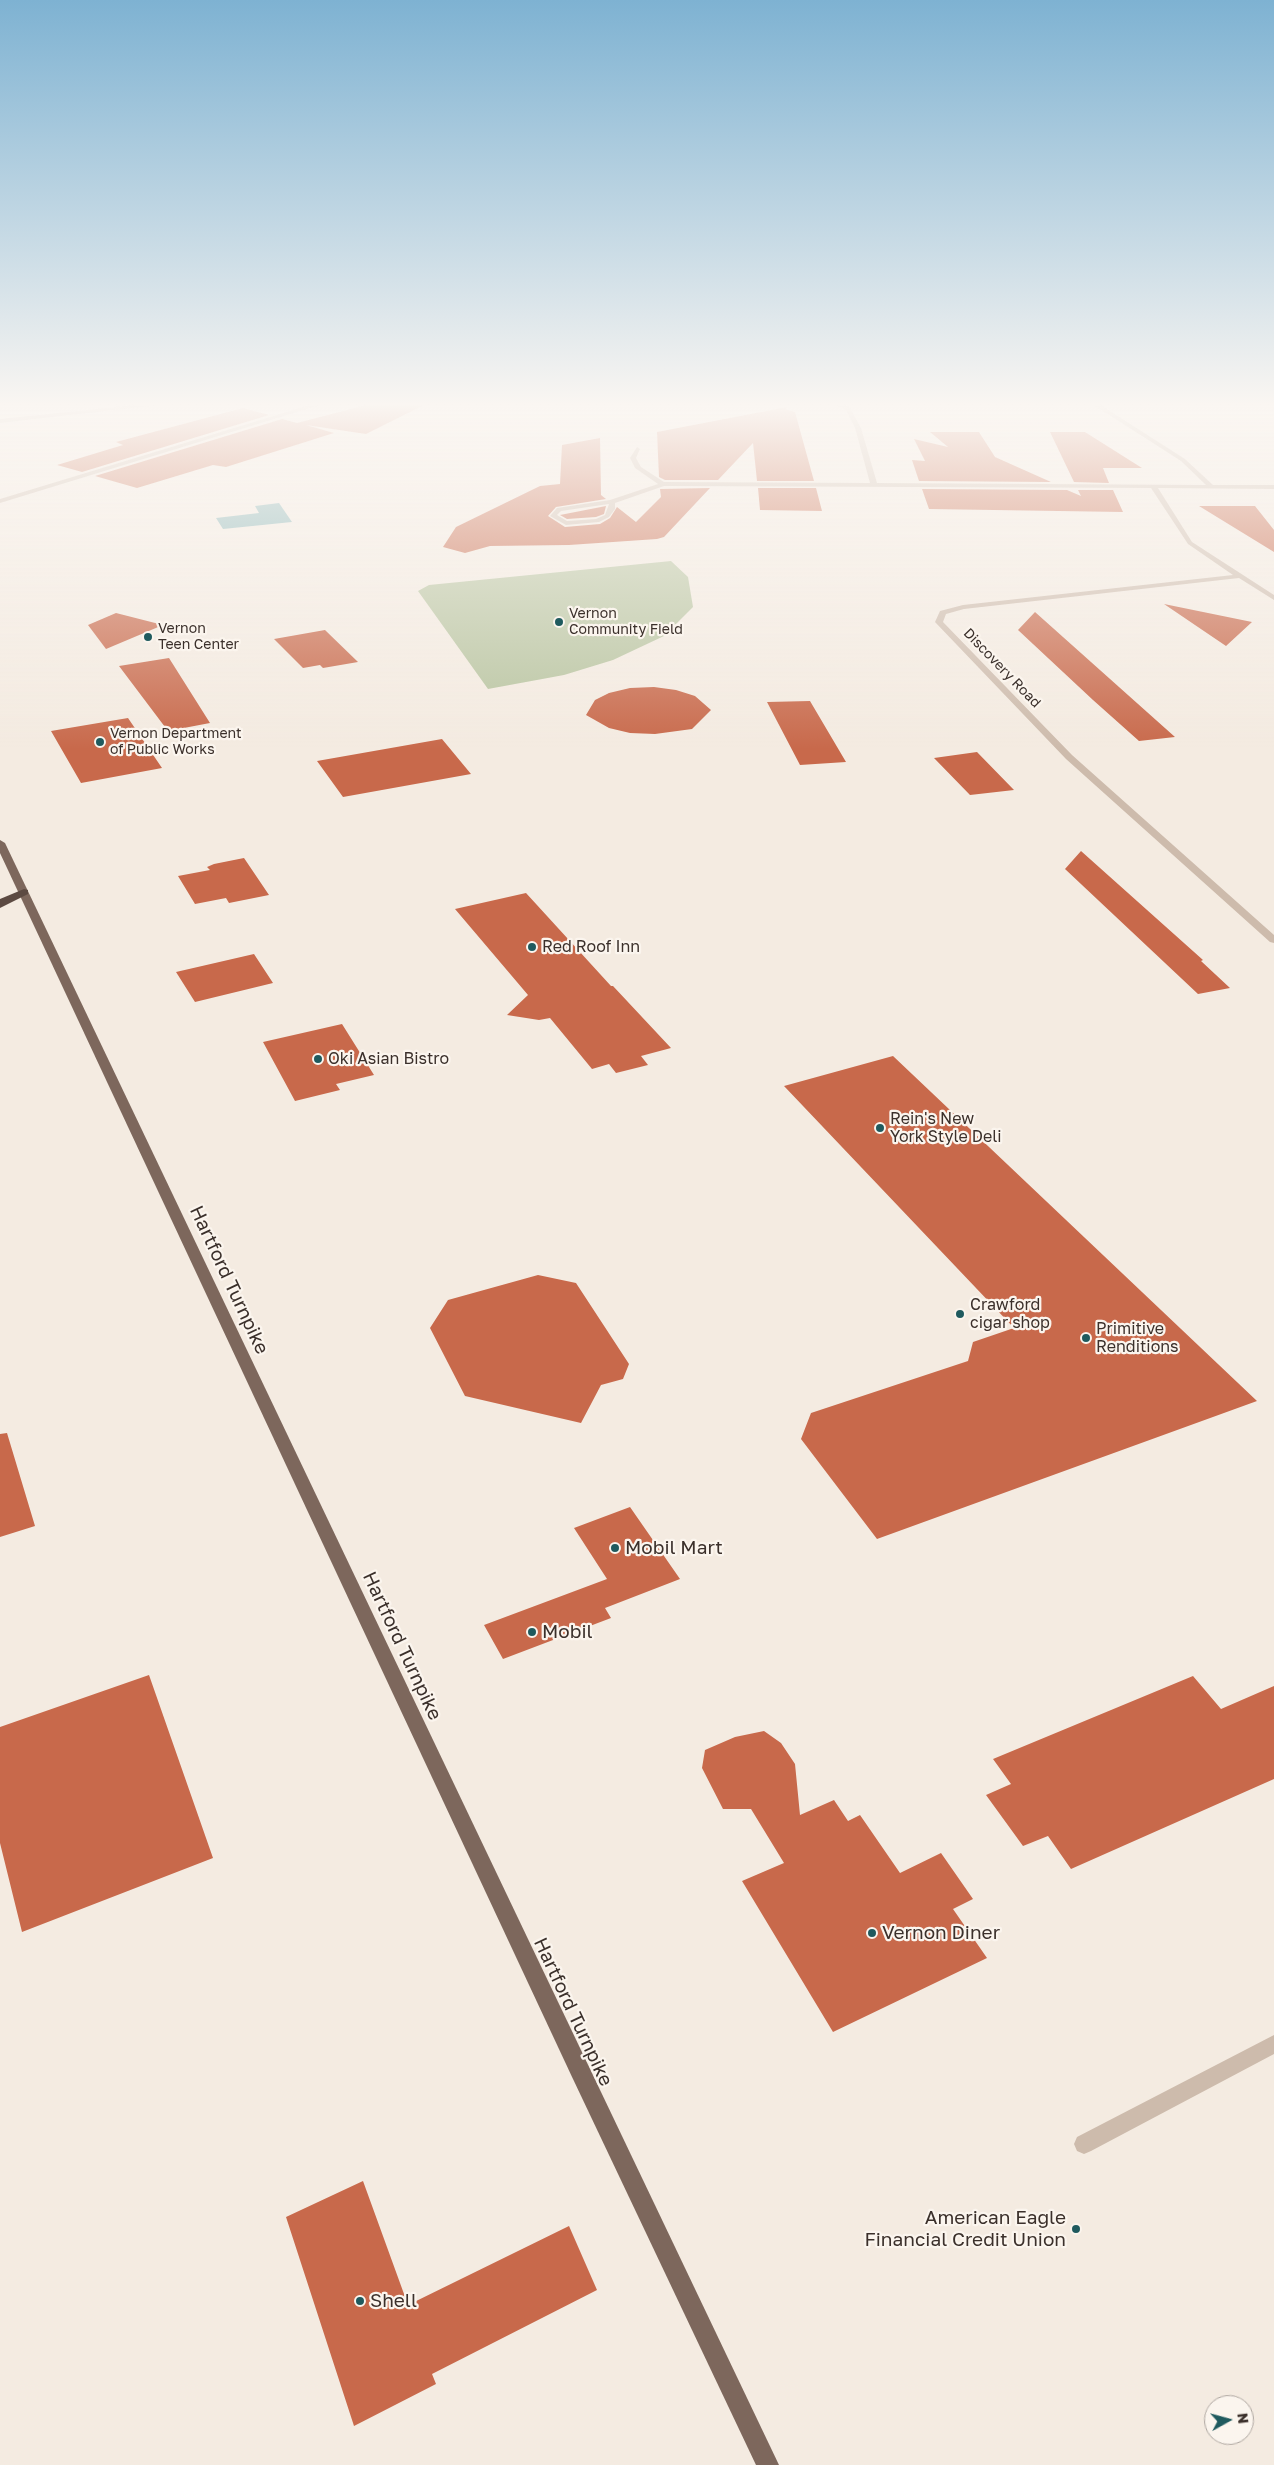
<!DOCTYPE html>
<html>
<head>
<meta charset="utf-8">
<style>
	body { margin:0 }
	#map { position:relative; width:1274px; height:2465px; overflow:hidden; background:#f4ebe1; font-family:"Golos Text",sans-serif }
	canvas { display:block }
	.north { position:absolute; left:1204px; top:2395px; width:50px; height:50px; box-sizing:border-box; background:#fbf5ee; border:1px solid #aea6a0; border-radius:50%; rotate:83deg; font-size:14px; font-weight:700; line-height:20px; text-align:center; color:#3b302b }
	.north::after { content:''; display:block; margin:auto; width:18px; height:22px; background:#1f5a5e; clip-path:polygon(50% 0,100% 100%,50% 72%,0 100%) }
</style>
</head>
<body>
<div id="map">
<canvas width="1274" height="2465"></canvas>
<div class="north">N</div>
</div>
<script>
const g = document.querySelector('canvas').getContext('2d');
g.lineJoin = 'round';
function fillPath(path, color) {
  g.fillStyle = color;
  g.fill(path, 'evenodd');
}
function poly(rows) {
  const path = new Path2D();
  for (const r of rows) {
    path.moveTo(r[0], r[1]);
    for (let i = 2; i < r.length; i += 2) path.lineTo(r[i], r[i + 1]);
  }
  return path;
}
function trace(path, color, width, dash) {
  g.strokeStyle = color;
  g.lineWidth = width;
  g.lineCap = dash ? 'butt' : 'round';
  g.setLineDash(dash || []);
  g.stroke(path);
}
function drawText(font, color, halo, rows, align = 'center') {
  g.font = font + ' "Golos Text",sans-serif';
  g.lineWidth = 4.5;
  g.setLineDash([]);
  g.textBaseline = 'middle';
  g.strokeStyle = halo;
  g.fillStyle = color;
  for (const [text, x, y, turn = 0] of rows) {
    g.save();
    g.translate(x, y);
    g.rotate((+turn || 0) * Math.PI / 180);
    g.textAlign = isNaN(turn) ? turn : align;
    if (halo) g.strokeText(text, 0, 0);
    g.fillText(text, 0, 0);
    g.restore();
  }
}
fillPath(poly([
	[671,561,688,577,693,607,664,636,613,660,564,675,488,689,418,591,429,585]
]), '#b8c4a0');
fillPath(poly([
	[279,503,292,522,223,529,216,518,259,513,255,506]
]), '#7fb0b2');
fillPath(poly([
	[370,404,426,404,366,434,306,425,334,433,226,467,213,465,137,488,95,476,282,419,297,423],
	[787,407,785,409,795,412,814,481,757,481,753,443,718,480,665,480,659,477,657,432],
	[243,408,269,415,82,472,57,465,123,445,116,442],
	[930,432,979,432,995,457,1051,482,919,481,912,460,925,461,914,439,948,447],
	[1050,432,1085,432,1142,468,1103,468,1109,483,1074,482],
	[600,438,601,495,606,499,556,507,548,516,565,527,600,524,610,518,617,507,636,522,661,497,660,489,710,488,664,537,657,539,569,545,490,546,465,553,443,547,456,527,540,486,560,484,562,445],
	[758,488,816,488,822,511,760,510],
	[922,489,1067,490,1081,496,1078,490,1113,490,1123,512,929,509],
	[606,506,604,514,596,517,567,519,560,515],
	[1199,506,1255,506,1274,530,1274,552],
	[1164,604,1252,622,1226,646],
	[1035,612,1175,737,1139,741,1093,700,1018,630],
	[116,613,163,625,106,649,88,625],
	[325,630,358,662,323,668,320,665,303,668,274,639],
	[169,658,210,723,168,731,119,666],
	[654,687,676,690,695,696,711,710,692,729,655,734,630,733,609,728,586,715,595,700,609,693,630,688],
	[810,701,846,762,800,765,767,702],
	[128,718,162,768,81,783,51,731],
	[442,739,471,774,343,797,317,761],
	[977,752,1014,790,970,795,934,758],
	[1081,851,1203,960,1201,961,1230,988,1198,994,1065,869],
	[244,858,269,895,229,903,226,898,195,904,178,876,210,870,207,867,214,864],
	[526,893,611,986,613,986,671,1048,641,1056,648,1065,616,1073,609,1064,592,1069,550,1018,539,1020,507,1015,528,995,455,909],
	[254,954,273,983,195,1002,176,972],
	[342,1024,374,1075,336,1084,340,1090,295,1101,263,1042],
	[893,1056,1257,1401,877,1539,801,1439,811,1413,968,1361,973,1342,1014,1328,784,1086],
	[538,1275,576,1283,629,1364,623,1379,601,1385,581,1423,465,1396,430,1328,448,1300],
	[7,1433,35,1526,0,1537,0,1434],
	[630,1507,680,1579,605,1608,611,1618,503,1659,484,1625,607,1579,574,1528],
	[149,1675,213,1858,22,1932,0,1843,0,1727],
	[1193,1676,1221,1709,1274,1686,1274,1779,1071,1869,1048,1836,1023,1846,986,1795,1011,1784,993,1759],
	[764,1731,781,1743,795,1764,800,1815,834,1800,848,1821,860,1815,900,1873,941,1853,973,1899,953,1909,987,1958,833,2032,742,1881,784,1863,751,1809,723,1809,702,1768,705,1750,735,1737],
	[363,2181,408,2305,569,2226,597,2290,432,2374,436,2384,354,2426,286,2217]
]), '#c8694b');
fillPath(poly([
	[145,404,167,404,0,423,0,419,145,404],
	[313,404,323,404,0,503,0,499,313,404],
	[835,404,843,404,850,408,861,428,877,483,1206,485,1181,461,1092,404,1099,404,1185,459,1213,485,1274,485,1274,489,1158,488,1192,542,1274,595,1274,600,1239,578,964,609,946,614,943,622,1072,755,1274,935,1274,943,1270,942,1066,759,935,622,940,611,963,605,1233,575,1188,544,1151,488,664,486,615,503,615,509,609,517,599,522,566,525,550,516,557,508,610,500,658,484,635,468,630,458,637,447,640,449,636,458,641,467,664,482,870,483,855,428,846,410,835,404],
	[609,504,605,515,596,519,567,521,557,515,561,511,609,504],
	[1274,2035,1274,2054,1091,2151,1084,2154,1077,2151,1074,2144,1077,2137,1274,2035]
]), '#cdbbac');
fillPath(poly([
	[0,840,5,843,779,2465,756,2465,573,2079,0,853,0,840]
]), '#7d675c');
fillPath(poly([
	[24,889,28,890,28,894,0,908,0,899,24,889]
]), '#5c4a42');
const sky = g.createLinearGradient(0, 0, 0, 749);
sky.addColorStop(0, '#7eb2d2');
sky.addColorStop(0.54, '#faf6f2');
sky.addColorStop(1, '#faf6f200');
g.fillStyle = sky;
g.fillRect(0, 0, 1274, 749);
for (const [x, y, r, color] of [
	[559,622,5,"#1f5a5e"],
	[148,637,5,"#1f5a5e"],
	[100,742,5,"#1f5a5e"],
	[532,947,5,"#1f5a5e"],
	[318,1059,5,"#1f5a5e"],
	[880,1128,5,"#1f5a5e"],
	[960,1314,5,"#1f5a5e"],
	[1086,1338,5,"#1f5a5e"],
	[615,1548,5,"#1f5a5e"],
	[532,1632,5,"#1f5a5e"],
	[872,1933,5,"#1f5a5e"],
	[1076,2229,5,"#1f5a5e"],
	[360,2301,5,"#1f5a5e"]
]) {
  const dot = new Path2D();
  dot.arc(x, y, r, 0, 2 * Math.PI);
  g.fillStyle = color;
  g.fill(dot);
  trace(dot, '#fbf5ee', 2);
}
drawText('14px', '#3b302b', '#fbf5ee', [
	["Vernon",569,614],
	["Community Field",569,630],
	["Vernon",158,629],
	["Teen Center",158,645],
	["Vernon Department",110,734],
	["of Public Works",110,750]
], 'left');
drawText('14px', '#3b302b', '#fbf5ee', [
	["Discovery Road",1002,668,46]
]);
drawText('16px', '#3b302b', '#fbf5ee', [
	["Red Roof Inn",542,947],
	["Oki Asian Bistro",328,1059],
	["Rein's New",890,1119],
	["York Style Deli",890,1137],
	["Crawford",970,1305],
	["cigar shop",970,1323],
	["Primitive",1096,1329],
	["Renditions",1096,1347]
], 'left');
drawText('19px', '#3b302b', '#fbf5ee', [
	["Hartford Turnpike",229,1280,65],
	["Hartford Turnpike",402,1646,65],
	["Hartford Turnpike",573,2012,65]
]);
drawText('19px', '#3b302b', '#fbf5ee', [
	["Mobil Mart",625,1548],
	["Mobil",542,1632],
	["Vernon Diner",882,1933],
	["American Eagle",1066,2218,"right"],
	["Financial Credit Union",1066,2240,"right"],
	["Shell",370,2301]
], 'left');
</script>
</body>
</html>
